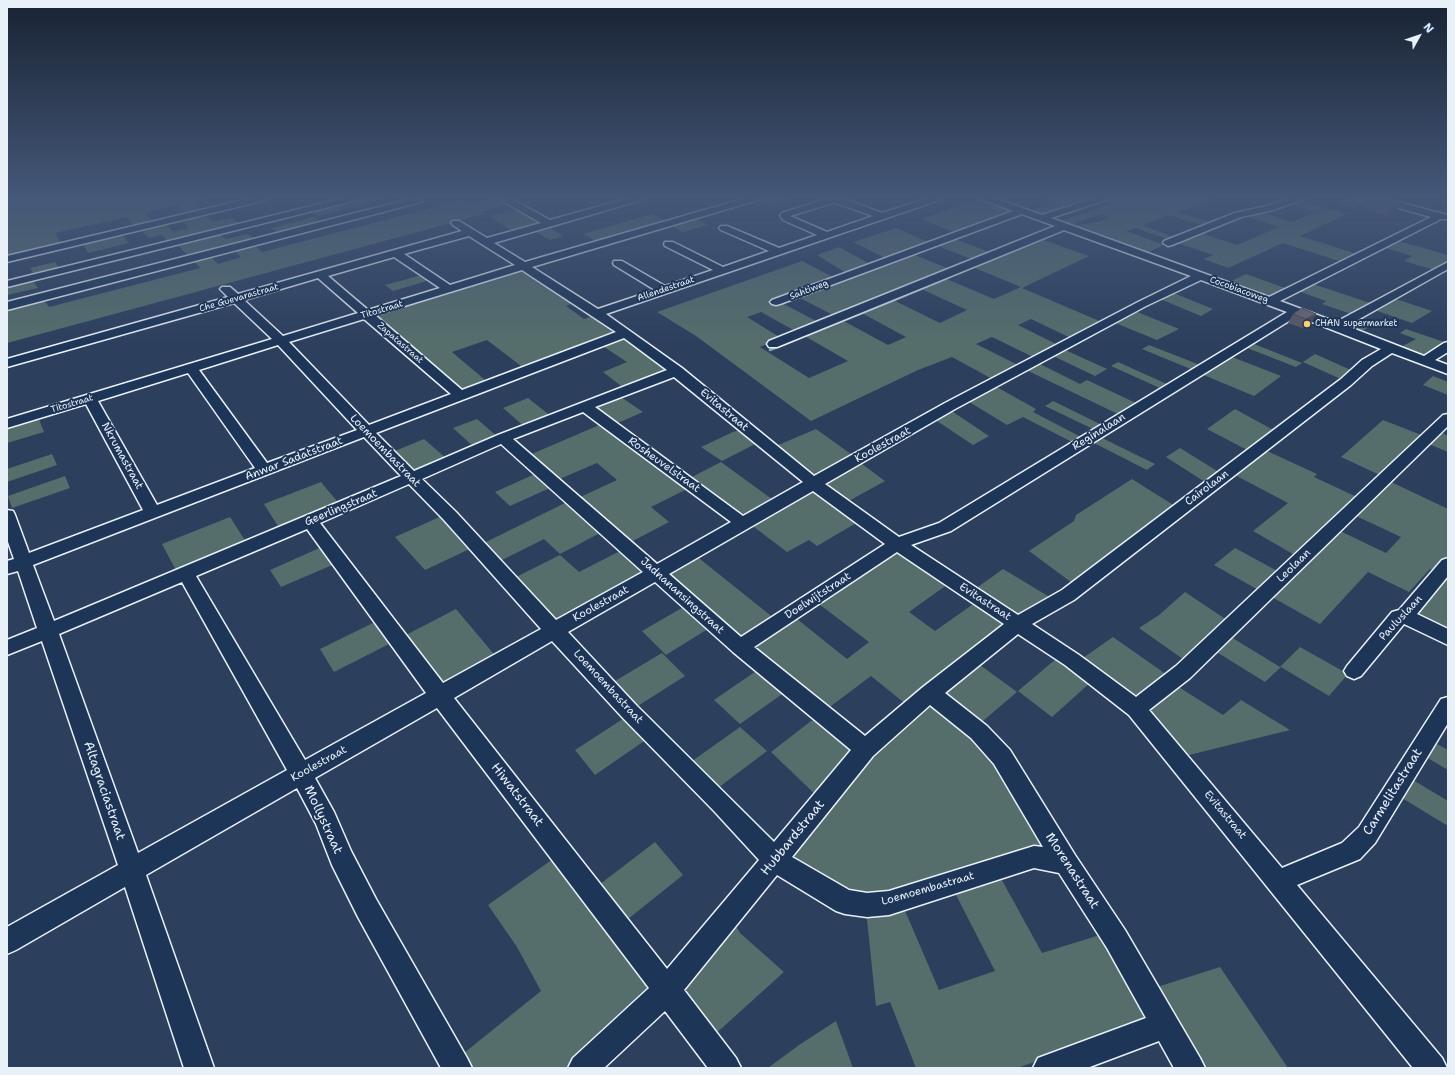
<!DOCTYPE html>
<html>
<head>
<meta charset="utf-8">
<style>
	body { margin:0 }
	#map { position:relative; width:1455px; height:1075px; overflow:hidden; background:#2c3f5d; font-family:"Shantell Sans",sans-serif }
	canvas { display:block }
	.frame { position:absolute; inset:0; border:8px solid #e8f1f8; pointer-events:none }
	.north { position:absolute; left:1399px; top:16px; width:40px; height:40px; -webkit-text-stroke:3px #1d3557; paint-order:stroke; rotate:50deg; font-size:11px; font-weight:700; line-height:16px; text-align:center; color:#e8f1f8 }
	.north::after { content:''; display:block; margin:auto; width:14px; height:18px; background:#e8f1f8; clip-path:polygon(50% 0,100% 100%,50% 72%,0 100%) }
</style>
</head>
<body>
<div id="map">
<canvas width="1455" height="1075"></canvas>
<div class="frame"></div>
<div class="north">N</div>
</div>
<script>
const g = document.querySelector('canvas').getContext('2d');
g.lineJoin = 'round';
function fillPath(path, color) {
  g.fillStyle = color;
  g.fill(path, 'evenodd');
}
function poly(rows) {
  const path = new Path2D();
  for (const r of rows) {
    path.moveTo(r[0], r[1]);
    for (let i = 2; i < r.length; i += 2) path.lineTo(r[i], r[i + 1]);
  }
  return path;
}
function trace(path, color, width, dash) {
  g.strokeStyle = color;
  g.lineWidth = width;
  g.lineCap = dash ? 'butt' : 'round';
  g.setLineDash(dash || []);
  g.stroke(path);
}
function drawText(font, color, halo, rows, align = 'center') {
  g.font = font + ' "Shantell Sans",sans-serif';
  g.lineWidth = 4;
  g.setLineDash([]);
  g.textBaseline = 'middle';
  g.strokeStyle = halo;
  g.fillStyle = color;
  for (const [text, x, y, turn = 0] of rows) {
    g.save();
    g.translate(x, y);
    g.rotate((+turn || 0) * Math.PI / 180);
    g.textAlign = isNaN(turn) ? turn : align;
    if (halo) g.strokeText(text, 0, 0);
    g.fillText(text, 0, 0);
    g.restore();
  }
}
fillPath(poly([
	[7,197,214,197,193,202,202,210,187,214,177,205,145,213,153,222,134,226,127,217,55,233,61,244,7,257],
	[362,197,394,197,319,216,309,210],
	[495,197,498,197,511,204,481,212,484,214,7,343,7,308,42,298,49,307,200,268,192,259,209,255,218,264,241,257,232,249,253,244,262,252,461,200,467,204],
	[761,197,786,197,792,200,771,206,754,199],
	[1047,197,1216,197,1177,212,1212,223,1205,226,1169,215,1142,225,1176,238,1170,240,1135,228,1126,231,1164,245,1144,254,1070,227,1101,221,1111,217,1101,214,1067,226,1058,222,1110,204,1100,201,1047,218,1035,213,1034,210,1053,203,1042,198],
	[1351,197,1360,197,1371,200,1353,208,1336,203],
	[983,198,1014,209,1013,212,955,233,921,219],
	[1297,200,1347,214,1300,236,1357,254,1342,262,1283,243,1228,268,1204,259,1213,255,1175,242,1198,232,1237,245,1279,227,1242,215,1260,212,1292,222,1315,212,1287,203],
	[518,209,544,223,516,233,489,216],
	[203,213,213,222,233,218,239,225,168,242,162,235,149,238,139,228,164,222,174,232,189,228,179,219],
	[652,214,668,222,598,242,583,234],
	[314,217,324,224,280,235,271,228],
	[692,217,708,225,683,232,668,224],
	[546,226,564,236,550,240,533,230],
	[896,228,930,243,887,259,853,242],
	[120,233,129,243,88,253,82,242],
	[218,233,226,239,248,234,256,241,190,258,176,243],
	[950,237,992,253,974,260,933,244],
	[1038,238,1089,256,1022,288,1104,323,1073,339,1031,319,1018,325,1060,346,1035,358,992,337,976,344,1020,366,994,380,952,357,918,370,811,421,696,336,657,312,802,261,835,278,780,302,820,323,797,332,761,312,747,317,781,338,760,347,809,378,848,361,801,334,840,319,888,345,906,337,858,311,889,298,940,323,967,310,917,287,942,277,994,299,1021,287,970,266],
	[1396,240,1448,255,1448,262,1434,270,1404,261,1412,256,1382,247],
	[839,247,872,265,848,274,817,255],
	[910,253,952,270,837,317,796,296],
	[55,262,61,270,35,277,30,268],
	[516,271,527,273,573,303,566,306,584,319,593,316,613,330,612,335,511,374,507,371,521,366,487,340,452,352,485,380,499,374,502,377,469,388,463,389,458,388,375,315,376,314],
	[1246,274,1288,289,1270,297,1225,284],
	[422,275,430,280,393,291,385,285],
	[32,280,38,288,7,295,7,286],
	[1310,283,1373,304,1354,315,1322,304,1326,301,1295,290],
	[1171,292,1213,309,1201,316,1158,298],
	[1393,298,1432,311,1412,323,1372,309],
	[1135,311,1179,329,1157,340,1113,322],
	[1357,318,1374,324,1359,333,1344,326],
	[1406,329,1447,343,1426,357,1399,348,1416,339,1400,333],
	[624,338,669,369,625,389,603,372,627,362,601,345],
	[1249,342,1302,363,1296,367,1242,346],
	[1149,345,1200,365,1193,370,1142,349],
	[1063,349,1107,369,1095,376,1051,355],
	[1315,354,1353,371,1343,380,1303,362],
	[1227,355,1281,376,1254,396,1199,373],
	[1118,362,1169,385,1162,389,1111,366],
	[1038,363,1080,384,1087,380,1138,404,1120,415,1024,369],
	[1433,376,1448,382,1448,395,1423,385],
	[993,385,1036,409,1033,412,1083,438,1074,443,1023,417,1007,425,966,400],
	[618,395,643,412,613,425,591,406],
	[528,398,552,417,526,428,503,408],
	[1053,401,1102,425,1095,430,1045,406],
	[1235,409,1277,432,1251,452,1207,429],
	[950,410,989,436,973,445,934,419],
	[38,417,44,432,7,443,7,426],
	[477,419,499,438,475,448,453,428],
	[1383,420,1424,436,1382,476,1341,457],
	[604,423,689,488,651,507,669,522,627,544,576,499,617,480,597,463,555,481,527,456],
	[816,429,855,457,817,475,809,473,776,446],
	[741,430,757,443,722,461,701,447,733,432],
	[1440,432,1448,436,1448,452,1429,444],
	[1098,436,1155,464,1147,470,1090,441],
	[424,439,448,460,415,474,390,453],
	[1180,448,1222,474,1208,484,1166,457],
	[1265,450,1317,474,1314,477,1359,498,1298,557,1253,531,1288,503,1233,474],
	[52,454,57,465,7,482,7,469],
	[858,461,885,481,847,502,824,483],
	[721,462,776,502,741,517,688,479],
	[537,473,552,487,510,506,495,492],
	[65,476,70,488,12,508,8,496],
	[1132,479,1178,508,1075,585,1029,551,1074,521,1076,515],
	[1389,481,1448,509,1448,557,1436,571,1430,569,1409,592,1368,572,1320,624,1270,596,1338,530,1386,553,1401,537,1354,515],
	[321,482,341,506,281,531,264,504],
	[808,492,817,493,858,522,817,546,809,540,787,552,750,524],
	[569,501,604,531,560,554,544,539,496,563,480,545],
	[444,515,474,547,425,570,395,537],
	[230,517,248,545,178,574,162,544],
	[324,546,337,563,281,587,270,570],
	[1235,548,1281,573,1262,592,1214,565],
	[624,549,646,569,639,579,570,616,553,621,512,579,560,555,579,572],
	[893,552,897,552,948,584,909,612,935,631,976,602,1002,621,1004,625,907,705,871,676,823,712,759,660,753,645,792,615,847,659,869,642,815,601],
	[695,555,775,619,745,640,665,571],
	[1003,569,1053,599,1021,617,975,589],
	[1448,572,1448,634,1422,621,1417,614],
	[1185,592,1230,622,1187,662,1139,628,1159,615],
	[687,605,711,627,666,655,642,631],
	[456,609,498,659,445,686,402,637],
	[379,620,395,641,334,672,320,649],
	[1113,637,1170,677,1134,698,1080,660],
	[1231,637,1280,667,1300,647,1348,674,1329,696,1281,667,1265,682,1215,651],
	[662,653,685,676,633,709,610,684],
	[1057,658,1091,682,1052,717,1018,691],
	[976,662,1017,692,977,726,946,700,944,689],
	[759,669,785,692,740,724,714,700],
	[1174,684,1223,715,1241,700,1290,730,1185,756,1152,717,1150,710,1152,706],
	[927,704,934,704,979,736,1050,846,886,898,837,893,785,856,869,753],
	[629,715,650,737,595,775,575,750],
	[819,719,848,746,849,754,819,798,771,752,811,721],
	[740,727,767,751,714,791,688,764],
	[1435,743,1448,750,1448,770,1426,757],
	[1413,780,1448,801,1448,826,1402,798],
	[655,842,683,875,623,923,595,888],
	[553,859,645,972,650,992,576,1068,465,1068,459,1057,541,991,517,947,488,905],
	[998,873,1042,953,1103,934,1144,1012,1142,1021,1091,1043,1017,1068,916,1068,890,1002,876,1006,866,910,903,906,939,990,995,971,952,887],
	[732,920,740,933,784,972,712,1037,682,999,680,980],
	[1220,967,1288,1068,1198,1068,1151,989],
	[836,1021,853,1068,768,1068,799,1045]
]), '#566e6b');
trace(poly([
	[866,302,936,274],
	[890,302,946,279]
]), '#85a2b6', 2);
trace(poly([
	[808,325,869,301],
	[770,350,892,301]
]), '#85a2b6', 2.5);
const minor = poly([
	[256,197,271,197,266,200,7,262,7,256,256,197],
	[348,197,363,197,361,199,7,287,7,281,348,197],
	[418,197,423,200,421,202,7,310,7,302,418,197],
	[498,197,508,197,550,220,633,197,647,197,645,199,494,243,525,262,749,197,763,197,761,199,532,267,598,309,655,290,614,265,613,263,614,261,622,261,665,286,713,270,665,246,664,244,665,242,673,242,723,267,769,251,721,230,719,228,721,226,727,226,779,248,817,235,783,220,780,215,782,213,829,198,844,199,882,213,931,197,943,197,942,199,606,314,682,368,814,476,945,403,1138,302,1191,276,1064,230,777,347,769,347,767,344,769,341,1055,226,1022,214,780,304,776,305,772,304,770,302,772,300,1013,211,981,199,980,197,992,197,1042,215,1098,197,1110,197,1109,199,1051,218,1269,297,1431,217,1366,199,1365,197,1379,197,1447,215,1447,219,1441,219,1280,301,1336,322,1448,262,1448,269,1347,326,1424,356,1444,343,1448,342,1448,352,1435,360,1448,365,1448,374,1392,353,1372,366,1351,385,1074,600,1032,624,1079,655,1136,697,1176,666,1443,415,1448,414,1448,426,1190,678,1149,710,1282,868,1342,843,1359,827,1441,699,1448,697,1448,723,1375,843,1360,859,1297,885,1442,1058,1447,1068,1413,1068,1129,715,1065,665,1018,634,945,693,987,726,1010,750,1075,855,1125,930,1200,1058,1205,1068,1174,1068,1159,1041,1087,1068,1033,1068,1038,1058,1146,1018,1107,948,1059,873,1034,868,889,915,867,917,845,914,836,911,777,875,684,990,736,1058,741,1068,708,1068,665,1011,604,1068,568,1068,573,1058,649,988,437,708,315,778,334,812,351,851,376,899,467,1058,472,1068,441,1068,358,917,332,865,316,824,297,788,146,875,214,1068,184,1068,125,887,16,950,7,954,7,927,118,865,42,641,7,655,7,640,37,628,18,571,7,574,7,561,14,559,7,539,7,510,13,511,15,515,29,553,143,510,86,404,7,428,7,419,272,339,234,303,7,367,7,359,228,297,220,289,222,287,230,287,238,294,462,231,453,225,451,223,453,221,459,221,487,238,541,223,499,199,498,197],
	[833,203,839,204,873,216,827,232,790,216,833,203],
	[469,236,515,265,450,285,404,254,469,236],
	[394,257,440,288,368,310,328,276,394,257],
	[522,270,616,332,462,390,375,315,522,270],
	[318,278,358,313,283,336,244,300,318,278],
	[1201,280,1287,312,939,523,899,537,825,484,955,409,1146,306,1201,280],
	[1297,316,1381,349,1362,360,1341,379,1062,590,1018,615,911,545,951,531,1297,316],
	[364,319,451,394,369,425,289,342,364,319],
	[624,338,667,370,498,435,414,471,376,433,624,338],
	[278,345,357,430,267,463,199,370,278,345],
	[188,373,255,468,157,505,98,401,188,373],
	[674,377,803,482,743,516,595,407,674,377],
	[583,412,731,522,657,564,513,439,583,412],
	[364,437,401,476,54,621,33,565,364,437],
	[501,444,643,572,556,620,456,512,422,479,501,444],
	[409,484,444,520,541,629,443,683,320,523,409,484],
	[813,491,885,544,741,637,669,574,813,491],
	[307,529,426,693,305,760,196,576,307,529],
	[897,552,1004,624,923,687,865,736,754,647,897,552],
	[182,582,287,770,138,853,59,634,182,582],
	[655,582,733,652,851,750,774,842,636,705,568,632,655,582],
	[552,641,622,717,714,811,759,860,667,969,454,698,552,641],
	[930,705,971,738,994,764,1043,847,1034,846,889,891,867,893,849,890,792,857,873,756,930,705],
	[1293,197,1306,197,1304,199,1273,210,1241,217,1172,245,1168,246,1163,243,1164,241,1235,213,1267,206,1293,197],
	[1448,558,1448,576,1417,614,1448,629,1448,645,1404,624,1361,676,1354,679,1347,676,1344,671,1347,666,1392,612,1399,610,1442,560,1448,558]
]);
trace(minor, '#e8f1f8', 3);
fillPath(minor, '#1d3557');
fillPath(poly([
	[1373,197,1397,209,1386,215,1362,208,1366,200],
	[1293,314,1316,314,1311,323,1302,328,1288,323]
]), '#5a5864');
fillPath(poly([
	[1401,201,1397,209,1386,215,1390,206],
	[1316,314,1311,323,1302,328,1306,319]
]), '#4a4751');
const building = poly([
	[1373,197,1385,197,1401,201,1390,206,1366,200,1373,197],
	[1302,308,1316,314,1306,319,1293,314,1302,308]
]);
fillPath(building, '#696674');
trace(building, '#4a4751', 1);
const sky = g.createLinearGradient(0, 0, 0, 347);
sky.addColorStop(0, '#182333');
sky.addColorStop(0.57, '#455878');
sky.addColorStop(1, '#45587800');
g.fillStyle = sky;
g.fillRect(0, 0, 1455, 347);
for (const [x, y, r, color] of [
	[1307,324,4,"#ffd166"]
]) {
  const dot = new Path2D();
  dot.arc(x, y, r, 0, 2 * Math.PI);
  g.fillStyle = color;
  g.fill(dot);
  trace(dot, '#1d3557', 1.5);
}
drawText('9px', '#e8f1f8', '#1d3557', [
	["Allendestraat",666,289,-19],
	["Sahtiweg",809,290,-21],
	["Cocobiacoweg",1239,290,20],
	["Che Guevarastraat",239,298,-16],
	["Titostraat",382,310,-17],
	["Zapatastraat",400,343,41],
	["Titostraat",72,404,-17]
]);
drawText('9px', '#e8f1f8', '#1d3557', [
	["CHAN supermarket",1315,324]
], 'left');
drawText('11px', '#e8f1f8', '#1d3557', [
	["Evitastraat",724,410,40],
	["Reginalaan",1099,432,-32],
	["Koolestraat",883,445,-29],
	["Loemoembastraat",385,451,46],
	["Nkrumastraat",122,456,61],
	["Anwar Sadatstraat",294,459,-21],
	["Rosheuvelstraat",664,465,36],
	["Cairolaan",1207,488,-37],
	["Geerlingstraat",341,508,-23],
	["Leolaan",1294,566,-44],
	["Jadnanansingstraat",682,596,42],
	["Doelwijtstraat",818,596,-33],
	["Evitastraat",985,602,33],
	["Koolestraat",601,604,-29],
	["Pauluslaan",1401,618,-47],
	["Loemoembastraat",608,687,47],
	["Koolestraat",319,764,-29],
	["Evitastraat",1225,815,50],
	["Loemoembastraat",928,889,-16]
]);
drawText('13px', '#e8f1f8', '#1d3557', [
	["Altagraciastraat",104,791,71],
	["Carmelitastraat",1393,792,-58],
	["Hiwatstraat",517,795,52],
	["Mollystraat",323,820,65],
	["Hubbardstraat",793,838,-51],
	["Morenastraat",1072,871,57]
]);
</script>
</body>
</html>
